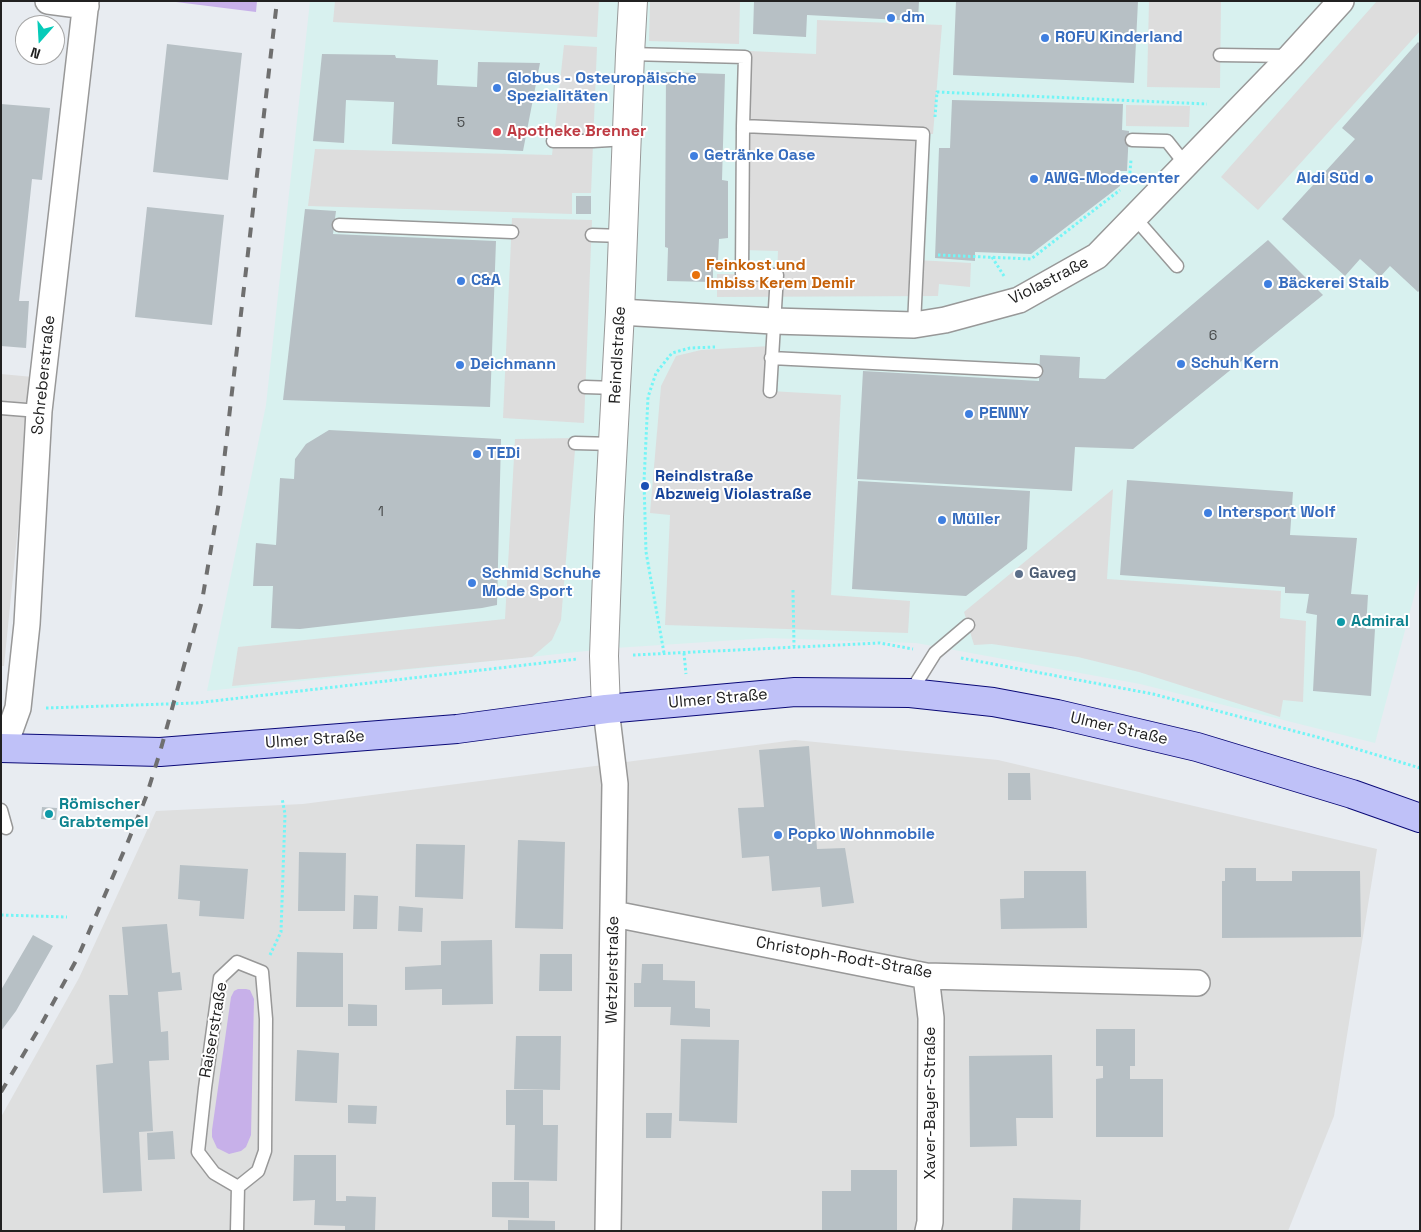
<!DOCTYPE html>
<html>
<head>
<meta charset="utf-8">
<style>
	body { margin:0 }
	#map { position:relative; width:1421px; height:1232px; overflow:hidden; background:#e8ecf1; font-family:"Space Grotesk",sans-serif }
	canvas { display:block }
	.frame { position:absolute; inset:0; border:2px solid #212121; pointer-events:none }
	.north { position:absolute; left:15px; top:15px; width:50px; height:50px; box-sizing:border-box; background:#fff; border:1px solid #a6a6a6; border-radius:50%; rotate:199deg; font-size:14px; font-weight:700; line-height:20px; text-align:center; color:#212121 }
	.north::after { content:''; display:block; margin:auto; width:18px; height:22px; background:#06cbb9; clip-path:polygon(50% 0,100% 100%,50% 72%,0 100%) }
</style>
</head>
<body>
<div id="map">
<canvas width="1421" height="1232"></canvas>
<div class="frame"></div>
<div class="north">N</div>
</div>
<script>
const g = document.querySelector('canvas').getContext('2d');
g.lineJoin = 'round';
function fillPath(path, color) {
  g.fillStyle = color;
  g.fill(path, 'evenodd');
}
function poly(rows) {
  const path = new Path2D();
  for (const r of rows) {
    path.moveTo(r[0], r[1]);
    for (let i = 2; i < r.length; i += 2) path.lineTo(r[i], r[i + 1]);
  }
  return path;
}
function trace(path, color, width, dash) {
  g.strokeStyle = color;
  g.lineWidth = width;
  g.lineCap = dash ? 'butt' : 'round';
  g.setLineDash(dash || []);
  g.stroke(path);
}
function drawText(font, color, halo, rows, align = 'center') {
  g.font = font + ' "Space Grotesk",sans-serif';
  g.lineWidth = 4;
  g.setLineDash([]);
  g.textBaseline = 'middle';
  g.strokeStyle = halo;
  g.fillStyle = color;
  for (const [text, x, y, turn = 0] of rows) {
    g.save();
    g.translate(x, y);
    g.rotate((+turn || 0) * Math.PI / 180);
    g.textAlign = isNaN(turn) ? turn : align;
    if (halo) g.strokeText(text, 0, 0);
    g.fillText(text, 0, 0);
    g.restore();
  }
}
fillPath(poly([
	[795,740,998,760,1377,849,1334,1116,1288,1231,1,1231,1,1117,79,978,156,811,303,804]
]), '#dedfdf');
fillPath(poly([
	[310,1,1420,1,1420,574,1375,743,1140,684,916,643,768,638,615,648,207,691,266,405]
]), '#d8f1ef');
fillPath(poly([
	[168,1,257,1,256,12],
	[238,989,246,989,250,990,254,999,251,1135,246,1147,241,1151,229,1154,217,1148,212,1137,212,1130,231,997,234,991]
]), '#c7b0e9');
fillPath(poly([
	[335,1,599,1,597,37,333,22],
	[650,1,740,1,739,44,649,41],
	[1149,1,1221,1,1220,88,1147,87],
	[1377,1,1420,1,1420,31,1258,210,1221,177],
	[817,20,942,25,933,134,923,134,917,260,971,263,970,287,939,284,938,296,717,297,717,274,777,275,778,251,743,250,749,51,816,54],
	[564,45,597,47,591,193,572,193,572,214,308,206,315,149,552,155],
	[1126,105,1190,106,1189,127,1126,126],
	[512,218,592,220,584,423,503,418],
	[771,346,770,391,841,395,831,595,910,601,908,633,665,625,670,515,650,513,661,386,676,356,701,350],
	[1,374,33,377,4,666,1,666],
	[576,438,561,620,552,640,532,657,232,686,238,647,505,619,515,439],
	[1113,489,1107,579,1281,591,1280,618,1306,621,1303,702,1283,700,1280,717,1139,672,1078,657,992,644,974,645,964,612]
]), '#ddd');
fillPath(poly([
	[754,1,919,1,918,21,807,15,806,37,753,34],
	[956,1,1138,1,1134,83,953,75],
	[1418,42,1420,44,1420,290,1418,292,1390,266,1380,277,1360,259,1345,276,1282,219,1355,139,1342,128],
	[167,44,242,53,228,180,153,172],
	[322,54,395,55,396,58,438,60,437,85,477,87,478,62,540,63,523,151,392,144,394,102,346,100,344,143,313,141],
	[666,72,725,74,722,180,728,181,728,238,719,239,718,260,713,260,713,282,667,281,668,248,665,247],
	[952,100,1123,104,1122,130,1129,131,1127,171,1120,171,1120,186,1031,254,975,252,975,261,935,258,939,148,950,148],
	[1,104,50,108,42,180,32,179,19,301,29,301,26,348,1,346],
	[576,196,591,196,591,214,576,214],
	[147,207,224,215,212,325,135,317],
	[305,209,336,211,333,234,496,241,490,407,283,400],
	[1268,240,1323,295,1133,449,1075,447,1072,491,857,479,863,371,1039,381,1040,355,1080,357,1079,378,1105,379],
	[329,430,501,439,497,605,482,608,300,629,271,628,273,586,253,586,256,543,276,545,280,478,294,479,295,459,306,444],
	[1127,480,1293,492,1290,535,1357,538,1351,594,1368,595,1366,629,1375,629,1371,696,1313,691,1317,615,1306,613,1309,594,1285,593,1285,587,1120,575],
	[858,481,1030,491,1027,549,966,596,852,589],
	[809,746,817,849,845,848,854,903,822,907,820,887,772,891,769,856,742,858,738,808,764,807,759,750],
	[1008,773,1030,773,1031,800,1008,800],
	[42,807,57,808,56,820,41,819],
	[518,840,565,842,563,929,515,928],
	[416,844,465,845,463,899,415,897],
	[299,852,346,853,345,911,298,911],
	[180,865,248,869,244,919,199,916,200,901,178,899],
	[1225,868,1256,868,1256,881,1292,881,1292,871,1360,871,1361,937,1222,938,1222,881,1225,881],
	[1024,871,1086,871,1087,928,1001,929,1000,899,1024,898],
	[354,895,378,896,377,929,353,929],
	[399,906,423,908,422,932,398,931],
	[167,924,172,973,180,972,182,990,158,992,161,1032,168,1031,169,1060,149,1061,153,1131,139,1132,142,1191,103,1193,96,1065,113,1063,109,995,128,995,122,927],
	[33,935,53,946,16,1011,1,1031,1,990],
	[492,940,493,1004,442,1005,442,989,405,990,405,967,441,965,441,941],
	[297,952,343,953,343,1007,296,1007],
	[540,954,572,954,572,991,539,991],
	[642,964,663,964,663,980,695,981,695,1008,710,1009,710,1027,670,1025,671,1007,634,1007,634,983,641,983],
	[348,1004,377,1005,377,1026,348,1026],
	[1096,1029,1135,1029,1135,1066,1130,1066,1130,1079,1163,1079,1163,1137,1096,1137,1096,1079,1103,1078,1103,1066,1096,1066],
	[516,1036,561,1036,560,1090,514,1089],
	[681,1039,739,1040,737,1123,679,1121],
	[297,1050,339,1053,337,1103,295,1101],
	[1052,1055,1053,1118,1016,1118,1017,1146,970,1147,969,1056],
	[506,1090,543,1090,543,1125,558,1125,557,1181,514,1180,515,1125,506,1125],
	[348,1105,377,1106,376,1124,348,1123],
	[646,1113,672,1113,671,1138,646,1138],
	[173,1131,175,1159,148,1160,147,1133],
	[294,1155,336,1155,336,1201,346,1201,346,1196,376,1197,375,1231,345,1231,345,1226,314,1225,315,1200,293,1201],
	[851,1170,897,1170,897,1231,822,1231,822,1191,851,1191],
	[492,1182,529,1182,529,1218,492,1217],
	[1013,1198,1081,1200,1080,1231,1012,1231],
	[508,1220,555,1221,555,1231,508,1231]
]), '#b7c0c5');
const service = poly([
	[630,54,745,57,743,126],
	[1220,55,1291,56],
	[1132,140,1167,141,1186,165],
	[553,141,593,141,627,139],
	[1135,218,1177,266],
	[339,225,512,232],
	[592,235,623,236],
	[771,358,1036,371],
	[585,387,616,388],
	[770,391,777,275,742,274,743,126,923,134,914,325],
	[1,408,39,411],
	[575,443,614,444],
	[910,693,935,653,968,625],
	[1,810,6,828],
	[237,962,262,972,266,1019,265,1151,258,1171,238,1187,214,1173,198,1152,205,1088,220,978,237,962],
	[237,1231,238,1187]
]);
const minor = poly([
	[48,1,86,6],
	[620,312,773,321,914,325,945,320,1019,300,1097,256,1291,56,1341,1],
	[606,709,615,784,608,1231],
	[4,747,18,708,27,624,39,411,86,1],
	[614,914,926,976,1197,983],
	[926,976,931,1018,930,1222,928,1231]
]);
const tertiary = poly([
	[606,709,604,656,609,517,620,312,630,54,633,1]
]);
const secondary = poly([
	[1,748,160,752,457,729,606,709,795,692,910,693,993,702,1057,714,1197,747,1352,794,1420,818]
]);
trace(service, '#989898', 15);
trace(minor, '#989898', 28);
trace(tertiary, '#989898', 30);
trace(secondary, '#0a0977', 30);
trace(poly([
	[935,117,937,92,1207,104],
	[1129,183,1131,160],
	[938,255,1031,259,1120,190],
	[992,257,1004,276],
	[793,590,794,646],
	[664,653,646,552,644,482,648,397,656,373,672,353,690,348,715,347],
	[684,653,686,674],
	[633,655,880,643,913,649],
	[961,658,1153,694,1317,737,1420,768],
	[46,708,196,703,577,659],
	[1,915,67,917],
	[270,955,281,932,285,814,282,798]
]), '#74f5f6', 3, [2.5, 2.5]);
trace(service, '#fff', 12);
trace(minor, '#fff', 25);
trace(tertiary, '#fff', 28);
trace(secondary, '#bfc1f8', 28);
trace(poly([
	[1,1092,41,1025,78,957,127,844,146,797,160,752,202,601,220,496,277,1]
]), '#6f6f6f', 4, [10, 10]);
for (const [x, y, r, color] of [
	[891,18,5,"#3f7fe0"],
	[1045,38,5,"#3f7fe0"],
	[497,88,5,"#3f7fe0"],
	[497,132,5,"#e0444e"],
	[694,156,5,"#3f7fe0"],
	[1034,179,5,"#3f7fe0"],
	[1369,179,5,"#3f7fe0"],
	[696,275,5,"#e8710a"],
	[461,281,5,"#3f7fe0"],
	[1268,284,5,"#3f7fe0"],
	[1181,364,5,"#3f7fe0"],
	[460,365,5,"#3f7fe0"],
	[969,414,5,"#3f7fe0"],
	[477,454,5,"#3f7fe0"],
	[645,486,5,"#1a4fb4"],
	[1208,513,5,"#3f7fe0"],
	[942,520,5,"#3f7fe0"],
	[1019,574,5,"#5c6f8a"],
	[472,583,5,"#3f7fe0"],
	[1341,622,5,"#0f9aa8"],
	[49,814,5,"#0f9aa8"],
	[778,835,5,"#3f7fe0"]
]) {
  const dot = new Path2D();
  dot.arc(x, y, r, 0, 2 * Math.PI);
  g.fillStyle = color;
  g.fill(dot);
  trace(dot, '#fff', 2);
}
drawText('14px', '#46494a', null, [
	["5",461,123],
	["6",1213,336],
	["1",381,512]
]);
drawText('bold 16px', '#366cbe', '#fff', [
	["dm",901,18],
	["ROFU Kinderland",1055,38],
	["Globus - Osteuropäische",507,79],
	["Spezialitäten",507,97],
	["Getränke Oase",704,156],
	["AWG-Modecenter",1044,179],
	["Aldi Süd",1359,179,"right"],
	["C&A",471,281],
	["Bäckerei Staib",1278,284],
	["Schuh Kern",1191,364],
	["Deichmann",470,365],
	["PENNY",979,414],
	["TEDi",487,454],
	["Intersport Wolf",1218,513],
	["Müller",952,520],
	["Schmid Schuhe",482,574],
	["Mode Sport",482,592],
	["Popko Wohnmobile",788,835]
], 'left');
drawText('bold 16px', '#be3a42', '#fff', [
	["Apotheke Brenner",507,132]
], 'left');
drawText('bold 16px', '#c56008', '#fff', [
	["Feinkost und",706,266],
	["Imbiss Kerem Demir",706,284]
], 'left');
drawText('16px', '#212121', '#fff', [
	["Violastraße",1049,281,-27],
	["Reindlstraße",618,355,-87],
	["Schreberstraße",44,375,-84],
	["Ulmer Straße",718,699,-5],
	["Ulmer Straße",1119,729,13],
	["Ulmer Straße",315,740,-4],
	["Christoph-Rodt-Straße",844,958,10],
	["Wetzlerstraße",613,970,-89],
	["Raiserstraße",214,1030,-80],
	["Xaver-Bayer-Straße",931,1103,-90]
]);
drawText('bold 16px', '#164399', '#fff', [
	["Reindlstraße",655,477],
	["Abzweig Violastraße",655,495]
], 'left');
drawText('bold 16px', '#4e5e75', '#fff', [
	["Gaveg",1029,574]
], 'left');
drawText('bold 16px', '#0d838f', '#fff', [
	["Admiral",1351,622],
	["Römischer",59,805],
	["Grabtempel",59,823]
], 'left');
</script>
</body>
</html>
